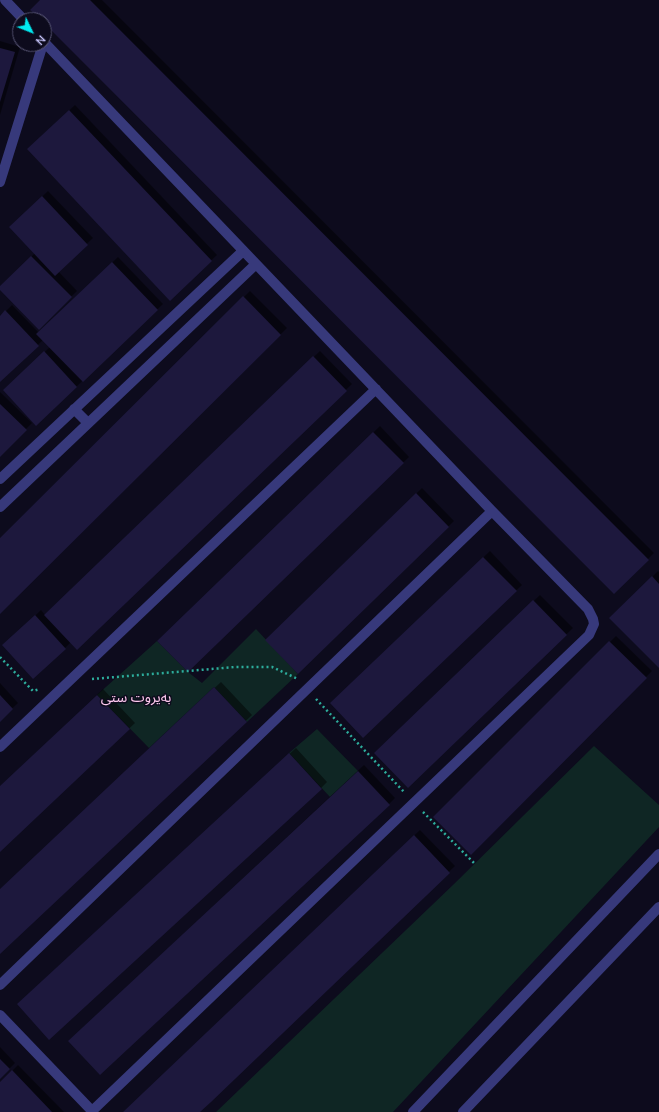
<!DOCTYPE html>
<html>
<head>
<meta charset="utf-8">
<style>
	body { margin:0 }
	#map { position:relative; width:659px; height:1112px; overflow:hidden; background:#0d0b1d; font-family:"Nunito Sans",sans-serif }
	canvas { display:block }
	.north { position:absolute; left:12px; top:12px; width:40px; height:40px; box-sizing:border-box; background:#0d0b1d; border:1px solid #595777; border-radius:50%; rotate:133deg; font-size:11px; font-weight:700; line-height:16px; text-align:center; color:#cac8ff }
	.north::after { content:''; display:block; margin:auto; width:14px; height:18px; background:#02e9f0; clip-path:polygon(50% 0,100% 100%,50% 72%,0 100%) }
</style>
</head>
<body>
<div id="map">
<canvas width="659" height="1112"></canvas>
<div class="north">N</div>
</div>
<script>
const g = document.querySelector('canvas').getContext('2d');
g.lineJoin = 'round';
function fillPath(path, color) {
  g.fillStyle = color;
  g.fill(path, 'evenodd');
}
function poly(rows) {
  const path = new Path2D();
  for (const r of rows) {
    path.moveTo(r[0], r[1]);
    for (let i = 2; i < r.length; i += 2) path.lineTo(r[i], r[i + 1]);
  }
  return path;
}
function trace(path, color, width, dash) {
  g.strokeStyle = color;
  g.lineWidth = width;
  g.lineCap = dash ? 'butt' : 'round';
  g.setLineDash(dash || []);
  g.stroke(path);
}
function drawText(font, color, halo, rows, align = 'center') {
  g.font = font + ' "Nunito Sans","Noto Sans Arabic",sans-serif';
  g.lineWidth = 3;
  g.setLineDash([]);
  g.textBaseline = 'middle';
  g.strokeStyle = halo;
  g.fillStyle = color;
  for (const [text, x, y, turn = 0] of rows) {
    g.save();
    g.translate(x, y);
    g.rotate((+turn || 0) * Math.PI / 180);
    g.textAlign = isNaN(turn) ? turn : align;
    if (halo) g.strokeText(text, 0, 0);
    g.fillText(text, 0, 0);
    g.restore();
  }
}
fillPath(poly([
	[256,629,298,674,247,722,214,687,149,748,97,695,157,641,188,672,202,683],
	[317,729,358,771,330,797,289,753],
	[594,746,659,805,659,827,393,1112,216,1112,454,884]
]), '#0f2624');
fillPath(poly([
	[42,0,102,0,654,553,614,593,44,22,44,20,42,20],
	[0,41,20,47,0,115],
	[75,105,217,255,170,299,28,149],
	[48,191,93,238,58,271,77,291,39,328,0,288,35,253,10,227],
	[118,257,163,304,76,387,10,384,50,347,43,340,0,381,0,317,12,305,39,333],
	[250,291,287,328,0,613,0,540],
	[320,351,352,384,77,648,71,642,65,648,10,640,41,610,45,615],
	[0,392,32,423,0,455],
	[380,426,409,457,188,671,159,641],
	[422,488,454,521,298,673,266,640],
	[490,551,522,585,363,737,331,703],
	[658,571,659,572,659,666,611,618],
	[540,595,573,628,408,787,375,753],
	[616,636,652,671,471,853,434,817],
	[221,682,252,715,0,953,0,890],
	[0,683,18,703,0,720],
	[103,689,135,723,0,850,0,787],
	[296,748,327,782,321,788,24,998],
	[364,765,395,798,389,804,75,1035],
	[420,830,455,866,198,1112,124,1112],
	[0,1047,15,1063,0,1078],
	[18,1065,64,1112,0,1112,0,1083]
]), '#0007');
fillPath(poly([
	[40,0,90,0,649,560,614,594,44,23,44,20,41,20,30,10],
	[0,48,15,52,0,102],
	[69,110,212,261,170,301,27,149],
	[42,196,88,245,55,276,9,227],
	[31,256,72,297,39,330,0,290,0,286],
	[112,262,158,310,83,382,36,334],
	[243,296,281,335,0,614,0,538],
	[5,310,39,346,0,382,0,316],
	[44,351,77,387,36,426,3,390],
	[313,356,347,391,77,650,44,615],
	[0,404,27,430,0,457],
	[373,432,404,463,188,672,157,641],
	[416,493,449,527,298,674,265,640],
	[483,557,517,591,363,738,330,703],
	[652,576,659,584,659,668,609,618],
	[533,600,567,635,408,788,374,753],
	[35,615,66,649,33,679,2,645],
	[609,641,647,678,471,855,433,817],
	[214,687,247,722,0,954,0,889],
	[0,695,13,709,0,722],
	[97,695,130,729,0,852,0,786],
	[289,753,322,789,49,1040,17,1004],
	[358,771,390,805,100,1075,68,1041],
	[414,835,450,873,211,1102,200,1112,123,1112],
	[0,1059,10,1069,0,1079],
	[12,1070,52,1112,0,1112,0,1082]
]), '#1d183d');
trace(poly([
	[0,657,33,691,40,689],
	[92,679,235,667,272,667,298,679],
	[316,699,405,793],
	[423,812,475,864]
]), '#2dad9c', 2.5, [2, 3]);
trace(poly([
	[5,0,24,20],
	[44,42,492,511,588,609,593,619,594,624,589,635,92,1111],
	[0,182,43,44],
	[74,409,88,423],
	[0,479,243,251],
	[0,507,256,264],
	[0,747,376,389],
	[0,985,492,511],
	[0,1015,93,1112],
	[413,1112,659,854],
	[463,1112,659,907]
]), '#37397b', 10);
drawText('14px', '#ffcaef', '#0d0b1d', [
	["بەیروت ستی",136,699]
]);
</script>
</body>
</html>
